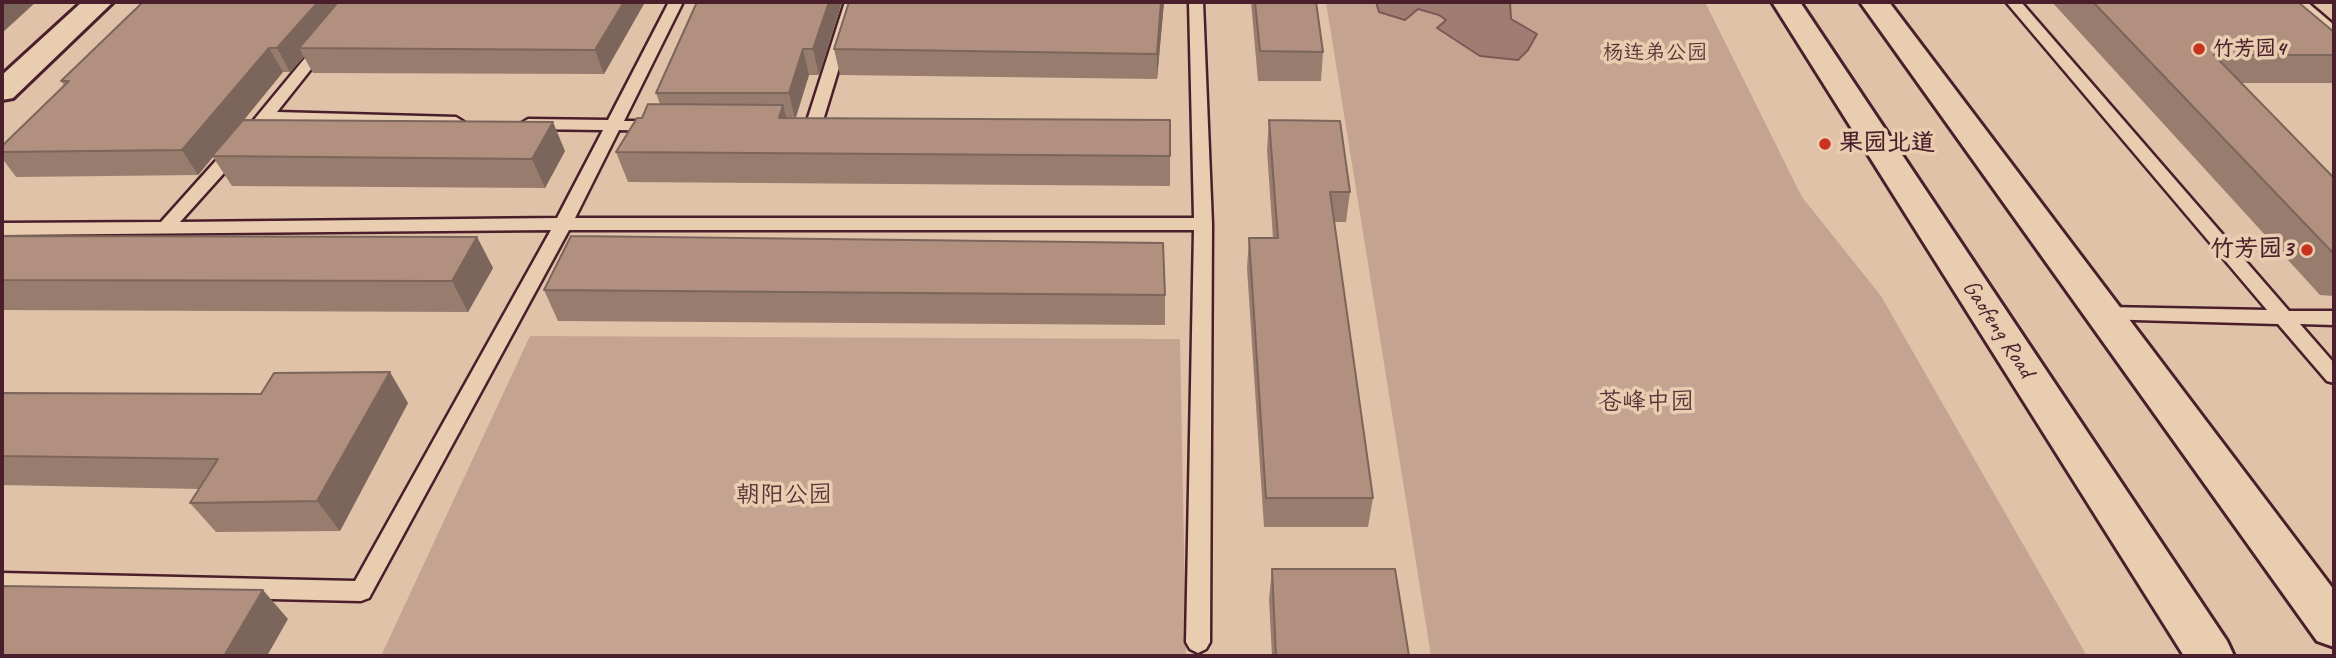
<!DOCTYPE html>
<html>
<head>
<meta charset="utf-8">
<style>
	body { margin:0 }
	#map { position:relative; width:2336px; height:658px; overflow:hidden; background:#dfc2a8; font-family:Caveat,sans-serif }
	canvas { display:block }
	.frame { position:absolute; inset:0; border:4px solid #4a1f2b; pointer-events:none }
</style>
</head>
<body>
<div id="map">
<canvas width="2336" height="658"></canvas>
<div class="frame"></div>
</div>
<script>
const g = document.querySelector('canvas').getContext('2d');
g.lineJoin = 'round';
function fillPath(path, color) {
  g.fillStyle = color;
  g.fill(path, 'evenodd');
}
function poly(rows) {
  const path = new Path2D();
  for (const r of rows) {
    path.moveTo(r[0], r[1]);
    for (let i = 2; i < r.length; i += 2) path.lineTo(r[i], r[i + 1]);
  }
  return path;
}
function trace(path, color, width, dash) {
  g.strokeStyle = color;
  g.lineWidth = width;
  g.lineCap = dash ? 'butt' : 'round';
  g.setLineDash(dash || []);
  g.stroke(path);
}
function drawText(font, color, halo, rows, align = 'center') {
  g.font = font + ' Caveat,"LXGW WenKai TC",sans-serif';
  g.lineWidth = 7;
  g.setLineDash([]);
  g.textBaseline = 'middle';
  g.strokeStyle = halo;
  g.fillStyle = color;
  for (const [text, x, y, turn = 0] of rows) {
    g.save();
    g.translate(x, y);
    g.rotate((+turn || 0) * Math.PI / 180);
    g.textAlign = isNaN(turn) ? turn : align;
    if (halo) g.strokeText(text, 0, 0);
    g.fillText(text, 0, 0);
    g.restore();
  }
}
fillPath(poly([
	[1326,2,1705,2,1802,197,1881,296,2087,656,1431,656],
	[530,336,1180,339,1186,656,381,656]
]), '#c4a490');
const water = poly([
	[1376,2,1510,2,1511,19,1537,34,1528,50,1518,60,1480,56,1437,28,1446,20,1439,15,1418,9,1405,20,1379,12,1376,2]
]);
fillPath(water, '#a07d73');
trace(water, '#7e5756', 2);
const lane = poly([
	[669,2,683,2,624,121,656,121,664,126,656,131,619,130,575,218,1194,218,1189,2,1203,2,1212,224,1210,642,1206,649,1198,653,1190,649,1186,642,1194,230,569,230,369,598,361,601,2,593,2,573,355,581,551,230,2,235,2,223,161,222,230,145,236,144,244,149,242,153,180,222,557,218,603,130,528,129,520,124,528,119,608,120,669,2],
	[845,2,859,2,821,127,813,132,807,130,805,127,845,2],
	[2006,2,2021,2,2289,311,2334,311,2334,325,2300,324,2334,363,2334,383,2327,381,2278,324,2099,319,2096,314,2099,309,2106,307,2267,310,2006,2],
	[2292,2,2307,2,2334,25,2334,36,2329,35,2292,2],
	[324,40,331,44,277,112,456,117,464,122,456,127,269,122,265,127,253,127,253,121,319,41,324,40]
]);
const street = poly([
	[82,2,113,2,13,98,2,100,2,75,82,2]
]);
const secondary = poly([
	[1772,2,1800,2,2227,641,2234,656,2184,656,1772,2],
	[1860,2,1889,2,2334,590,2334,647,2317,641,1860,2]
]);
trace(lane, '#4a1f2b', 5);
trace(street, '#4a1f2b', 6);
trace(secondary, '#4a1f2b', 6);
fillPath(lane, '#e9cdb0');
fillPath(street, '#e9cdb0');
fillPath(secondary, '#e9cdb0');
fillPath(poly([
	[143,2,645,2,604,74,313,73,304,57,290,72,283,72,244,120,565,151,545,188,232,186,213,157,198,175,16,177,2,158,2,146,64,85,61,81],
	[697,2,842,2,819,75,809,75,796,118,1170,120,1170,186,628,182,616,152,642,118,660,104,656,93],
	[849,2,1164,2,1157,79,840,75,834,49],
	[1251,2,1316,2,1323,52,1321,81,1258,81],
	[2052,2,2298,2,2334,32,2334,83,2241,83,2332,176,2334,176,2334,296,2320,295],
	[1269,120,1350,192,1346,222,1334,222,1373,498,1368,527,1264,527,1247,268,1249,238,1273,238,1267,150],
	[2,236,477,237,493,268,468,312,2,310],
	[544,290,1165,295,1165,325,558,321],
	[2,393,261,394,408,403,340,531,216,532,190,503,199,489,2,485],
	[1272,569,1409,656,1272,656,1269,599]
]), '#987c6e');
fillPath(poly([
	[2,2,36,2,2,33],
	[318,2,351,2,299,48,304,57,290,72,277,48],
	[624,2,645,2,604,74,595,50],
	[829,2,842,2,819,75,813,49],
	[1161,2,1164,2,1157,79,1157,54],
	[269,48,283,72,214,156,212,156,213,157,198,175,182,150],
	[803,49,809,75,795,119,789,93],
	[783,105,791,135,779,118],
	[553,122,565,151,545,188,532,159],
	[477,237,493,268,468,312,452,281],
	[390,372,408,403,340,531,317,501],
	[263,590,288,619,267,656,224,656]
]), '#7c655a');
const building = poly([
	[143,2,318,2,277,48,269,48,182,150,2,152,2,146,69,81,61,81,143,2],
	[338,2,624,2,595,50,299,48,338,2],
	[697,2,829,2,813,49,803,49,789,93,656,93,697,2],
	[849,2,1161,2,1157,54,834,49,849,2],
	[1255,2,1316,2,1323,52,1260,51,1255,2],
	[2093,2,2298,2,2334,32,2334,55,2214,55,2332,176,2334,176,2334,254,2093,2],
	[648,104,783,105,779,118,1170,120,1170,156,616,152,637,118,642,118,648,104],
	[243,120,553,122,532,159,212,156,243,120],
	[1269,120,1340,121,1350,192,1330,192,1373,498,1266,498,1249,238,1278,238,1269,120],
	[2,236,477,237,452,281,2,280,2,236],
	[571,236,1163,243,1165,295,544,290,571,236],
	[390,372,317,501,190,503,218,459,2,456,2,393,261,394,274,373,390,372],
	[1272,569,1395,569,1409,656,1276,656,1272,569],
	[2,586,263,590,224,656,2,656,2,586]
]);
fillPath(building, '#b19080');
trace(building, '#7c655a', 2);
for (const [x, y, r, color] of [
	[2199,49,7,"#c8321e"],
	[1825,144,7,"#c8321e"],
	[2307,250,7,"#c8321e"]
]) {
  const dot = new Path2D();
  dot.arc(x, y, r, 0, 2 * Math.PI);
  g.fillStyle = color;
  g.fill(dot);
  trace(dot, '#e9cdb0', 2.5);
}
drawText('bold 21px', '#4a1f2b', '#e9cdb0', [
	["竹芳园4",2213,49]
], 'left');
drawText('21px', '#5c333a', '#e9cdb0', [
	["杨连弟公园",1655,53]
]);
drawText('bold 24px', '#4a1f2b', '#e9cdb0', [
	["果园北道",1839,144],
	["竹芳园3",2293,250,"right"]
], 'left');
drawText('24px', '#4a1f2b', '#e9cdb0', [
	["Gaofeng Road",1998,329,57]
]);
drawText('24px', '#5c333a', '#e9cdb0', [
	["苍峰中园",1646,403],
	["朝阳公园",784,496]
]);
</script>
</body>
</html>
